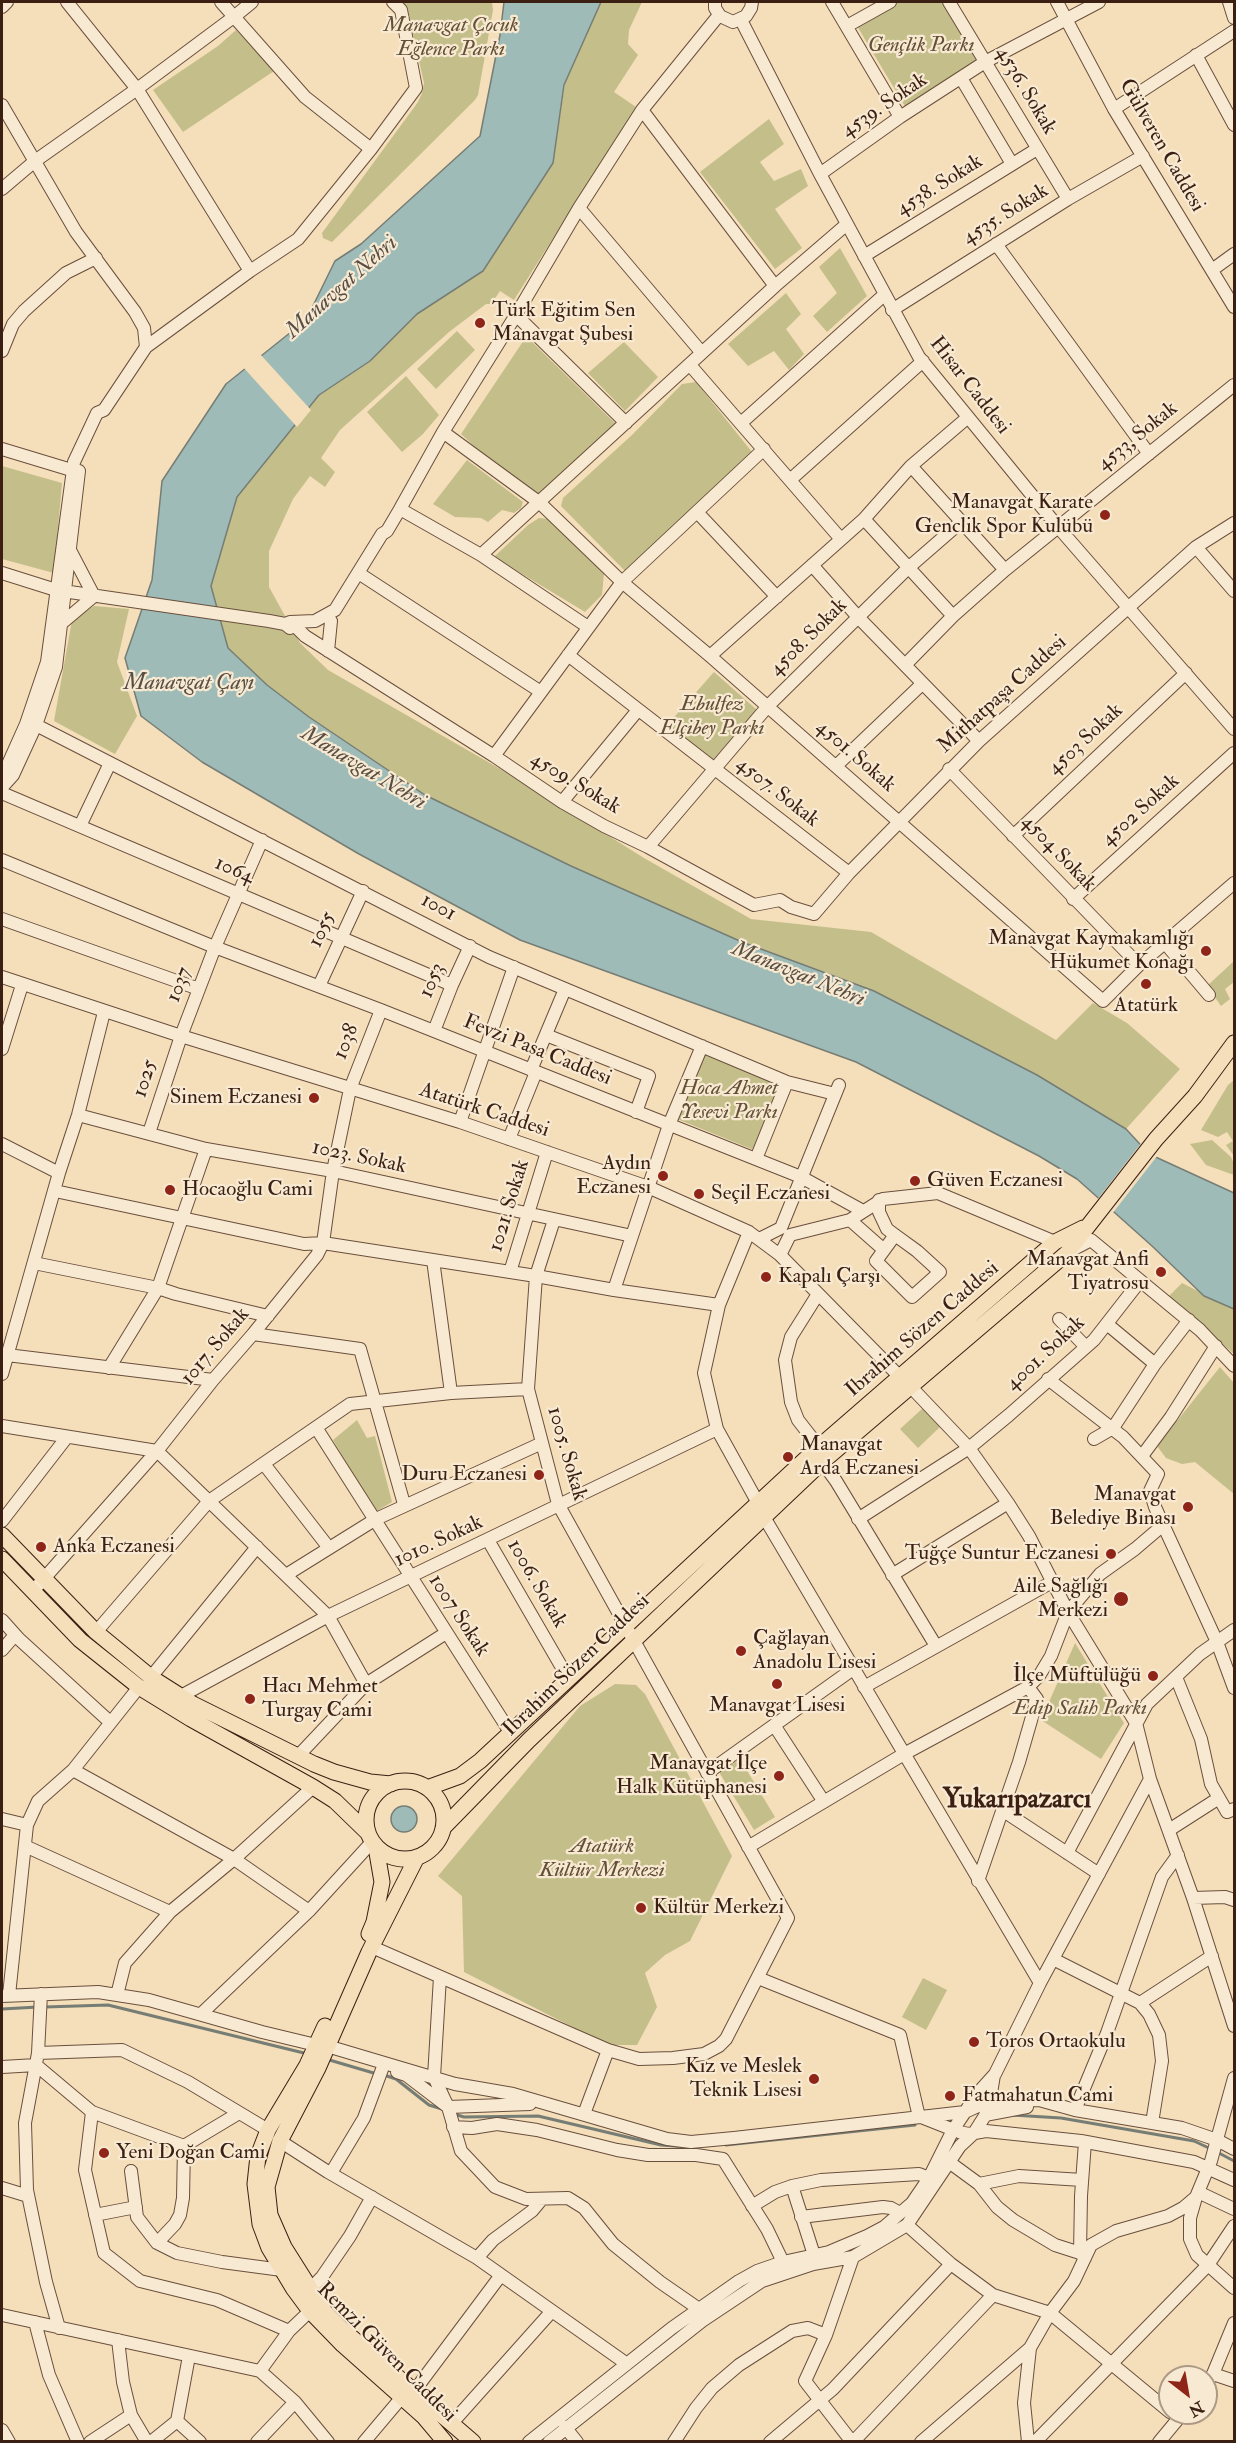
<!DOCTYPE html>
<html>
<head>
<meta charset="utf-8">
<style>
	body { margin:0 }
	#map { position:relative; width:1236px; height:2443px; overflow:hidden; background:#f5deba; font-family:"IM FELL Double Pica",serif }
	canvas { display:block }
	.frame { position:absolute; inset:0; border:3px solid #3b1f13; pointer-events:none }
	.north { position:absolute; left:1158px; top:2365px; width:60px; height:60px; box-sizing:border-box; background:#f8ead2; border:2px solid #ac9986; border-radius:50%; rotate:149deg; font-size:16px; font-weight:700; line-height:24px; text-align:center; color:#3b1f13 }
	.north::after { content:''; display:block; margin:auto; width:21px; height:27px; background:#8f2418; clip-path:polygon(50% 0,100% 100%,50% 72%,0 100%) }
</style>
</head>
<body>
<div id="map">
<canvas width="1236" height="2443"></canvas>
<div class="frame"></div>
<div class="north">N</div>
</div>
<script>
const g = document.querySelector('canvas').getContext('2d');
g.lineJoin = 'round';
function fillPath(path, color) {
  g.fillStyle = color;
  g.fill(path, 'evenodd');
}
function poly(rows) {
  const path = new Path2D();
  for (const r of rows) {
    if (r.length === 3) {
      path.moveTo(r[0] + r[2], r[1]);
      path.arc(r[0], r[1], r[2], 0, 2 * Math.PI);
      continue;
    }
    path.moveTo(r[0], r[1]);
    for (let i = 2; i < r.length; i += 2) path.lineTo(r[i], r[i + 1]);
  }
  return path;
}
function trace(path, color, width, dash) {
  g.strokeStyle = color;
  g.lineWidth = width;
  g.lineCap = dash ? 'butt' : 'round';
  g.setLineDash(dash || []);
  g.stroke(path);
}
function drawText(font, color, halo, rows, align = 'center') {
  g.font = font + ' "IM FELL Double Pica",serif';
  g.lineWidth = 4.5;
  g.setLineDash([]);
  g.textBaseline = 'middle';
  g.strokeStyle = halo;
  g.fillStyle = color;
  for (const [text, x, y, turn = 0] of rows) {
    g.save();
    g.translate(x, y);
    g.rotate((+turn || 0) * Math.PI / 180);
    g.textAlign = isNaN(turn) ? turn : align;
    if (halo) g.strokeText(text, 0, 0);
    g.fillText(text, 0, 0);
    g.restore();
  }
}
fillPath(poly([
	[401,2,492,2,493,10,478,95,475,100,332,242,323,238,322,233,418,102,422,93,424,83,408,12],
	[601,2,642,2,629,30,628,44,638,55,614,92,636,107,514,300,500,291,491,304,486,304,449,332,340,430,321,458,335,472,325,487,310,476,293,499,269,551,269,587,300,643,328,670,516,778,644,858,751,919,871,932,1056,1040,1093,1003,1127,1023,1180,1069,1126,1129,1037,1075,874,991,742,942,571,866,425,795,309,717,267,685,228,648,211,586,237,497,319,395,370,361,417,314,483,271,553,163,565,83],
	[897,2,946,2,982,63,906,108,857,26],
	[236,30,274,71,183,132,153,90,218,46],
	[769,119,784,144,760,162,774,181,801,169,808,186,775,209,802,248,775,269,700,172],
	[840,248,867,296,827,332,813,316,837,293,819,267],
	[786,293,801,314,786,329,804,354,789,370,774,351,748,366,728,344],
	[457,331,475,350,436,389,417,369],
	[529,339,616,424,539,494,475,447,461,434,524,340],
	[624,342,658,377,625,411,588,373],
	[406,376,439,415,423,434,402,452,367,412],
	[696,382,752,452,626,572,561,506,563,498,633,434,682,384],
	[467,460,523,502,521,508,514,513,502,510,488,522,481,518,455,517,433,504],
	[2,466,62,483,54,573,2,559],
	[539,518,549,519,604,573,602,595,585,612,494,557,528,525],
	[94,606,129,609,117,662,137,716,115,754,54,721,72,620],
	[714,672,757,710,711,762,668,724],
	[1234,961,1234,982,1225,989,1230,999,1221,1006,1207,986],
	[704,1052,781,1084,754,1150,677,1119],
	[1234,1080,1234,1156,1226,1145,1233,1141,1227,1132,1218,1137,1201,1130,1228,1085],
	[1212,1140,1231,1157,1234,1164,1234,1175,1206,1165,1190,1144],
	[1182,1283,1234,1309,1234,1354,1169,1296],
	[1220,1367,1234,1383,1234,1494,1195,1462,1182,1464,1166,1458,1157,1446],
	[923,1408,940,1427,918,1448,900,1429],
	[357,1420,367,1438,375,1436,392,1502,375,1512,333,1440],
	[1075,1643,1124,1723,1101,1759,1041,1720],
	[615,1684,636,1685,645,1694,732,1856,690,1941,665,1955,645,1973,657,2007,637,2045,608,2045,464,1972,462,1896,438,1876,580,1706],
	[740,1759,775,1817,754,1830,719,1772],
	[923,1978,947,1990,926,2030,902,2017]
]), '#c4bf8a');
const water = poly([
	[504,2,601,2,564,85,553,163,483,271,417,314,370,361,319,395,237,497,211,586,228,648,267,685,309,717,425,795,571,866,742,942,874,991,1037,1075,1126,1129,1149,1154,1234,1193,1234,1309,1204,1296,1152,1246,1077,1179,1039,1156,856,1062,520,940,359,854,202,762,141,716,125,658,152,580,162,481,226,384,306,320,335,261,361,244,480,136,500,35,504,2],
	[404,1819,13]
]);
fillPath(water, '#9ebbb7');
trace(water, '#767d75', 1.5);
fillPath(poly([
	[260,354,311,410,297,427,243,367],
	[1142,1142,1151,1151,1158,1155,1112,1214,1097,1200]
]), '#f5deba');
trace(poly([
	[45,2007,108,2005,308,2054],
	[2,2009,38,2007],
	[326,2059,377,2074],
	[384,2075,396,2079,429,2105,442,2109],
	[454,2114,464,2117,538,2116,661,2145,689,2147],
	[1012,2115,1061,2118,1194,2141,1211,2149],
	[726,2145,915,2125],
	[1217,2152,1234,2161]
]), '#767d75', 3);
const minor = poly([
	[67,2,137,89,250,271,146,347],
	[221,2,305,97,371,149],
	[715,2,715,8,720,16,733,22,746,16,751,8,752,2],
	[832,2,900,117],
	[949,2,1068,199],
	[1057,2,1114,109,1234,307],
	[1229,2,1234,18],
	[2,7,7,2],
	[741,20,820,174,919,357,1058,527,1234,729],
	[847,26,890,2],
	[1196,55,1234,125],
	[961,78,1012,164],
	[2,105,76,232,135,312,144,328,146,347,104,410,97,413,74,462,47,662,26,724,5,771,6,780],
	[1114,109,1234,31],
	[642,110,775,286],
	[820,174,900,117,985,62,1099,2],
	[2,189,35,161,137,89,235,16,252,2],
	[579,208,702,353],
	[996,244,1149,454],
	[864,256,1037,149],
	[1212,270,1234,254],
	[250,271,298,239,371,149,416,88,401,10,393,2],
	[892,310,1068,199,1143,156],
	[516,315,626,423],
	[2,351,13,324,24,311,66,273,96,258],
	[690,365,840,538],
	[741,423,884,295],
	[443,432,540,503,622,582,710,656,1103,1001,1139,965,1234,883],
	[2,449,78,472],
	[911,466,1005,570],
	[790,480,923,361],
	[400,509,481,555,588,627],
	[697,512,777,597],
	[864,519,953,616],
	[1196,547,1234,591],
	[481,555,775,286,847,224],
	[812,565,858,617,979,741],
	[2,573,56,590,269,621,285,624,290,628],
	[363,576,541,692],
	[62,623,94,596,71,552],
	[285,624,290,622,315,621,335,610,382,534,387,531,400,509,443,432,516,315,579,208,642,110,719,15],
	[298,629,305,636,494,756,562,802,604,826,648,847,754,905,780,900,791,907,814,914,849,873,979,741,1196,547,1234,523],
	[328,651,331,621],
	[568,655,849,873],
	[710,656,864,519,911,466,967,418],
	[906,664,953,616,1005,570,1234,385],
	[36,725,489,957,787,1082,835,1094],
	[494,756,622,582,764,449],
	[836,766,922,684],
	[949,769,1139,965],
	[4,785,13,775,36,725,56,667,79,471],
	[2,793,452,985],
	[562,802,638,710],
	[80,826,110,763],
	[1013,836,1186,673],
	[648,847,768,706,907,569,961,522],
	[2,860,212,946,381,1010,801,1177,863,1211],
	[1073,899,1234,753],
	[2,919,199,989],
	[1165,943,1209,995],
	[2,977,181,1036,460,1122,648,1187,749,1232,780,1255,900,1377],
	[319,986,363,891],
	[434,1031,452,985,470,946],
	[546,1035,649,1076,636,1112],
	[2,1049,22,985],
	[531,1070,565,989],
	[78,1115,206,1149,333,1171,632,1236],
	[460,1122,514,967],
	[149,1133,181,1036,215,947,262,840],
	[509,1139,536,1072],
	[2,1144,59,1173],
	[756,1159,787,1082],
	[55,1191,304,1244,323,1243,536,1276,614,1290,719,1305],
	[879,1200,879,1212,887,1229,895,1235,917,1251,940,1272,912,1297,876,1261,895,1235],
	[850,1220,884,1250],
	[749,1232,719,1305,704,1373,717,1429,758,1503],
	[759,1239,781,1228,839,1085],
	[1070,1251,1091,1240,1200,1330,1234,1366],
	[780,1255,790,1235,850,1220,883,1199,938,1193,1055,1242],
	[433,1260,451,1393],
	[34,1263,158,1288,176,1294,268,1316],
	[510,1272,547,1152],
	[614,1290,669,1125,702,1046],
	[818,1294,791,1337,785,1360,791,1402,798,1420,819,1447],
	[1059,1319,1086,1347],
	[1107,1324,1155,1364],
	[253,1334,360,1349,404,1504],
	[7,1355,213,1380],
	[109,1368,158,1288,206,1149],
	[2,1374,59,1173,78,1115,104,1012],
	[1048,1379,1123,1437,1158,1474,1150,1491,1155,1507,1217,1642,1234,1688],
	[910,1386,969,1448,1008,1503,1029,1536,1068,1612,1136,1723,1150,1779,1193,1898,1234,2026],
	[2,1426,157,1451,328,1616,366,1684],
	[317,1429,510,1732],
	[1094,1439,1113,1428,1155,1364,1189,1320],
	[1142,1456,1171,1417,1216,1346],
	[822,1462,836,1481,936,1646],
	[264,1464,329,1548],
	[764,1517,1040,1983],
	[858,1519,969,1448,1009,1415,1094,1340,1140,1281],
	[2,1521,67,1437],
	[488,1540,568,1678],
	[286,1575,376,1519,542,1443],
	[892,1575,1008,1503],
	[33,1591,157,1451,213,1380,253,1334,317,1255,323,1243,333,1171,350,1089,381,1010],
	[2,1620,19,1639,110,1722],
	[96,1632,209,1501,350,1404,451,1393,528,1389],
	[2,1650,15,1635],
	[151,1677,257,1547],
	[1176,1677,1201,1739,1211,1784,1227,1812,1234,1809],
	[864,1687,1052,1582],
	[181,1696,328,1616,717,1429],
	[774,1725,824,1802],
	[299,1755,366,1684,446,1633],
	[73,1770,234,1859,309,1911],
	[707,1773,853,1669],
	[1002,1810,1099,1874],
	[2,1819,27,1825],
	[1169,1830,1219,1798],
	[25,1846,170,1912],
	[748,1847,904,1754,1028,1687],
	[1067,1853,1147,1704,1200,1654,1234,1630],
	[978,1881,1019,1762,1036,1703,1037,1699,1028,1687,1039,1676,1051,1656,1068,1612,1100,1574,1135,1549,1162,1526],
	[1193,1898,1225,1897,1234,1900],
	[372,1947,608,2050,639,2059,673,2058,704,2054,719,2046,726,2039,788,1918,558,1504,528,1389,536,1276,554,1220],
	[1053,1959,1140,2003,1149,2014,1159,2035,1162,2061,1152,2123],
	[440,1977,434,2077,448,2107,461,2151,495,2187,526,2199,568,2198,584,2208,613,2244,660,2282,699,2309],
	[758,1978,900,2035,919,2117],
	[41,1994,38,2053,25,2123,27,2190,46,2282,59,2328],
	[9,1995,27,1825,38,1801,73,1770,139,1687],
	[117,1995,125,1963,170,1912,234,1859,313,1787],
	[2,1996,98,1992,149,2000,262,2032,316,2045,327,2046,455,2084,513,2094,667,2139,691,2142,734,2138,965,2112,989,2101,1039,2100,1075,2110,1182,2128,1217,2140,1234,2149],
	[1140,2003,1212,1956],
	[201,2014,309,1911,372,1842],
	[38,2053,122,2050,188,2082,268,2130],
	[2,2067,36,2065,92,2112,184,2146,239,2113],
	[397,2072,406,2075,448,2107,530,2104],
	[1234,2078,1211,2161,1196,2197,1190,2218,1190,2239,1197,2255,1234,2288],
	[1075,2110,1107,2033,1162,1877,1178,1855],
	[92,2112,85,2170,104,2253,140,2281,217,2300,289,2331],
	[584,2114,608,2050],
	[985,2115,1027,2107],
	[921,2117,959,2132,969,2134,986,2131,1081,2141,1194,2162,1234,2180],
	[453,2127,472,2128,497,2124,537,2130,617,2150,648,2155,696,2155,723,2159,767,2229,783,2262],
	[280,2141,328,2172,477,2258,627,2364],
	[1085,2142,1081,2196,1080,2253,1085,2258],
	[949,2162,979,2184,1019,2176,1082,2180],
	[131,2171,137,2217,157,2243,177,2253,222,2262,282,2270],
	[331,2173,364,2118,384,2064],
	[979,2184,997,2207,1013,2220,1055,2245,1080,2253],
	[2,2188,28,2196],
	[1198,2192,1234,2209],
	[752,2206,775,2192,792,2186],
	[95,2215,136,2207],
	[801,2217,883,2207,891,2208,900,2213],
	[907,2225,951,2264,993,2295,1050,2313,1170,2412],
	[157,2243,175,2224,180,2215,183,2198,184,2146],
	[814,2255,792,2186,821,2180,919,2174,929,2178],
	[477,2258,493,2240,532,2211,542,2199],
	[310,2289,322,2277,350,2236,372,2197],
	[2,2315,260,2371,295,2402,328,2442],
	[35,2322,49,2375,78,2442],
	[118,2340,123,2382,131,2415,147,2442],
	[260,2371,289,2331,310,2311],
	[1213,2374,1234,2381],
	[1206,2383,1213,2374,1234,2323],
	[415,2390,501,2275],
	[177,2421,200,2442],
	[452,2423,552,2311],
	[565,2427,577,2442],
	[2,2430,9,2442],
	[90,2442,131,2415],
	[151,2442,177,2421,189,2356],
	[257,2442,295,2402],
	[364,2442,402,2397],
	[529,2442,672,2328,739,2281,757,2271,783,2262,829,2252,867,2236,884,2227,912,2203,929,2178,953,2130,977,2094,995,2074,1040,1983,1150,1779],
	[549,2442,702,2321,762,2281,813,2264,853,2257,907,2225,960,2146,974,2133,988,2111,994,2075],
	[674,2442,696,2408,712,2388,739,2365,792,2331,808,2328,826,2335],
	[770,2442,833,2389,951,2264],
	[852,2442,805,2381,826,2335,853,2257],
	[853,2442,993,2295],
	[921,2442,1030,2348],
	[1028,2442,1024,2403,1030,2348,1050,2313,1074,2281,1091,2245,1116,2231,1168,2216,1183,2208,1196,2197],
	[1035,2442,1208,2265,1234,2226],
	[1159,2442,1183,2413]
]);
const major = poly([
	[2,1535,96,1632,152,1678,193,1704,314,1764,334,1772,370,1782,391,1784],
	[2,1559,80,1640,139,1687,191,1719,313,1787,335,1801,367,1832],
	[405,1820,39],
	[427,1788,460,1776,480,1761,811,1454,1055,1242,1083,1228],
	[443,1828,529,1740,822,1462,1067,1253,1156,1139,1195,1096,1234,1043],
	[417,1857,369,1952,318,2068,280,2141,267,2187,270,2215,284,2247,325,2312,343,2330,473,2442],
	[369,1934,374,1922,382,1882,376,1847],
	[325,2026,307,2065,268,2130,258,2156,255,2184,260,2224,269,2248,293,2288,310,2311,343,2345,424,2417,445,2442]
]);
trace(minor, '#6a4f3d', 14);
trace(major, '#3b1f13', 17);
trace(minor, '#f8ead2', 12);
trace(major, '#f5deba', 15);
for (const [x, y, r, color] of [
	[480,323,6,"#8f2418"],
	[1105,515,6,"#8f2418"],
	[1206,951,6,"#8f2418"],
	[1146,984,6,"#8f2418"],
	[314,1098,6,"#8f2418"],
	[663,1176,6,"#8f2418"],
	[915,1181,6,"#8f2418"],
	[170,1190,6,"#8f2418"],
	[699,1194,6,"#8f2418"],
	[1161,1272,6,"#8f2418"],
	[766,1277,6,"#8f2418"],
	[788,1457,6,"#8f2418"],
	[539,1475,6,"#8f2418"],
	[1188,1507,6,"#8f2418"],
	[41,1547,6,"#8f2418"],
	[1111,1554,6,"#8f2418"],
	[1121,1599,8,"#8f2418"],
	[741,1651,6,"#8f2418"],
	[1153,1676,6,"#8f2418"],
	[777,1684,6,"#8f2418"],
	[250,1699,6,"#8f2418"],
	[779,1776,6,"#8f2418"],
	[641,1908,6,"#8f2418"],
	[974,2042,6,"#8f2418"],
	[814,2079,6,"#8f2418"],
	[950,2096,6,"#8f2418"],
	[104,2153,6,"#8f2418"]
]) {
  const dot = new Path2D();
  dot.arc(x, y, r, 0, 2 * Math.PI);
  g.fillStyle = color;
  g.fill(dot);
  trace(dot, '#f8ead2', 2);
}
drawText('italic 21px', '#644f37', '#f8ead2', [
	["Manavgat Çocuk",451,26],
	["Eğlence Parkı",451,50],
	["Gençlik Parkı",921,46],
	["Ebulfez",712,705],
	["Elçibey Parkı",712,729],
	["Hoca Ahmet",729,1089],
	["Yesevi Parkı",729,1113],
	["Edip Salih Parkı",1080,1709],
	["Atatürk",602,1847],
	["Kültür Merkezi",602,1871]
]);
drawText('21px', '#3b1f13', '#f8ead2', [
	["4536. Sokak",1025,91,59],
	["4539. Sokak",885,106,-34],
	["Gülveren Caddesi",1161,146,60],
	["4538. Sokak",940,186,-32],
	["4535. Sokak",1006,215,-32],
	["Hisar Caddesi",969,386,52],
	["4533, Sokak",1138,437,-39],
	["4508. Sokak",809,638,-45],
	["Mithatpaşa Caddesi",1003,695,-42],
	["4503 Sokak",1086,740,-43],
	["4501. Sokak",855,757,41],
	["4509. Sokak",575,784,31],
	["4507. Sokak",777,793,38],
	["4502 Sokak",1141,811,-42],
	["4504 Sokak",1058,854,46],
	["1064",234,871,23],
	["1001",438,908,28],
	["1055",323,930,-65],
	["1053",433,981,-67],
	["1037",180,985,-69],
	["1038",347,1042,-68],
	["Fevzi Pasa Caddesi",537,1051,22],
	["1025",146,1079,-72],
	["Atatürk Caddesi",484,1111,18],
	["1023. Sokak",359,1158,12],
	["1021. Sokak",510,1206,-73],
	["Ibrahim Sözen Caddesi",923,1330,-41],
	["1017. Sokak",216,1347,-50],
	["4001. Sokak",1046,1354,-43],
	["1005. Sokak",566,1454,74],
	["1010. Sokak",439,1542,-25],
	["1006. Sokak",536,1584,60],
	["1007 Sokak",458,1616,57],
	["Ibrahim Sözen Caddesi",577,1666,-44],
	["Remzi Güven Caddesi",386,2353,45]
]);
drawText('21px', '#3b1f13', '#f8ead2', [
	["Türk Eğitim Sen",492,311],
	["Manavgat Şubesi",492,335],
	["Manavgat Karate",1093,503,"right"],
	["Genclik Spor Kulübü",1093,527,"right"],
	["Manavgat Kaymakamlığı",1194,939,"right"],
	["Hükumet Konağı",1194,963,"right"],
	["Atatürk",1146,1006,"center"],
	["Sinem Eczanesi",302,1098,"right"],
	["Aydın",651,1164,"right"],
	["Eczanesi",651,1188,"right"],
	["Güven Eczanesi",927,1181],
	["Hocaoğlu Cami",182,1190],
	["Seçil Eczanesi",711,1194],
	["Manavgat Anfi",1149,1260,"right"],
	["Tiyatrosu",1149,1284,"right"],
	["Kapalı Çarşı",778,1277],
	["Manavgat",800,1445],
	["Arda Eczanesi",800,1469],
	["Duru Eczanesi",527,1475,"right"],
	["Manavgat",1176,1495,"right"],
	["Belediye Binası",1176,1519,"right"],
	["Anka Eczanesi",53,1547],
	["Tuğçe Suntur Eczanesi",1099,1554,"right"],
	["Aile Sağlığı",1108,1587,"right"],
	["Merkezi",1108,1611,"right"],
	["Çağlayan",753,1639],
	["Anadolu Lisesi",753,1663],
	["İlçe Müftülüğü",1141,1676,"right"],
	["Hacı Mehmet",262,1687],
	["Turgay Cami",262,1711],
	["Manavgat Lisesi",777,1706,"center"],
	["Manavgat İlçe",767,1764,"right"],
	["Halk Kütüphanesi",767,1788,"right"],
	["Kültür Merkezi",653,1908],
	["Toros Ortaokulu",986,2042],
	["Kız ve Meslek",802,2067,"right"],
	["Teknik Lisesi",802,2091,"right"],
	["Fatmahatun Cami",962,2096],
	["Yeni Doğan Cami",116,2153]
], 'left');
drawText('italic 22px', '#594e44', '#f8ead2', [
	["Manavgat Nehri",342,288,-42],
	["Manavgat Çayı",189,684],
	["Manavgat Nehri",363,769,31],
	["Manavgat Nehri",798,975,22]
]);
drawText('bold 27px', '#3b1f13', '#f8ead2', [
	["Yukarıpazarcı",1017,1801]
]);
</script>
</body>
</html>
